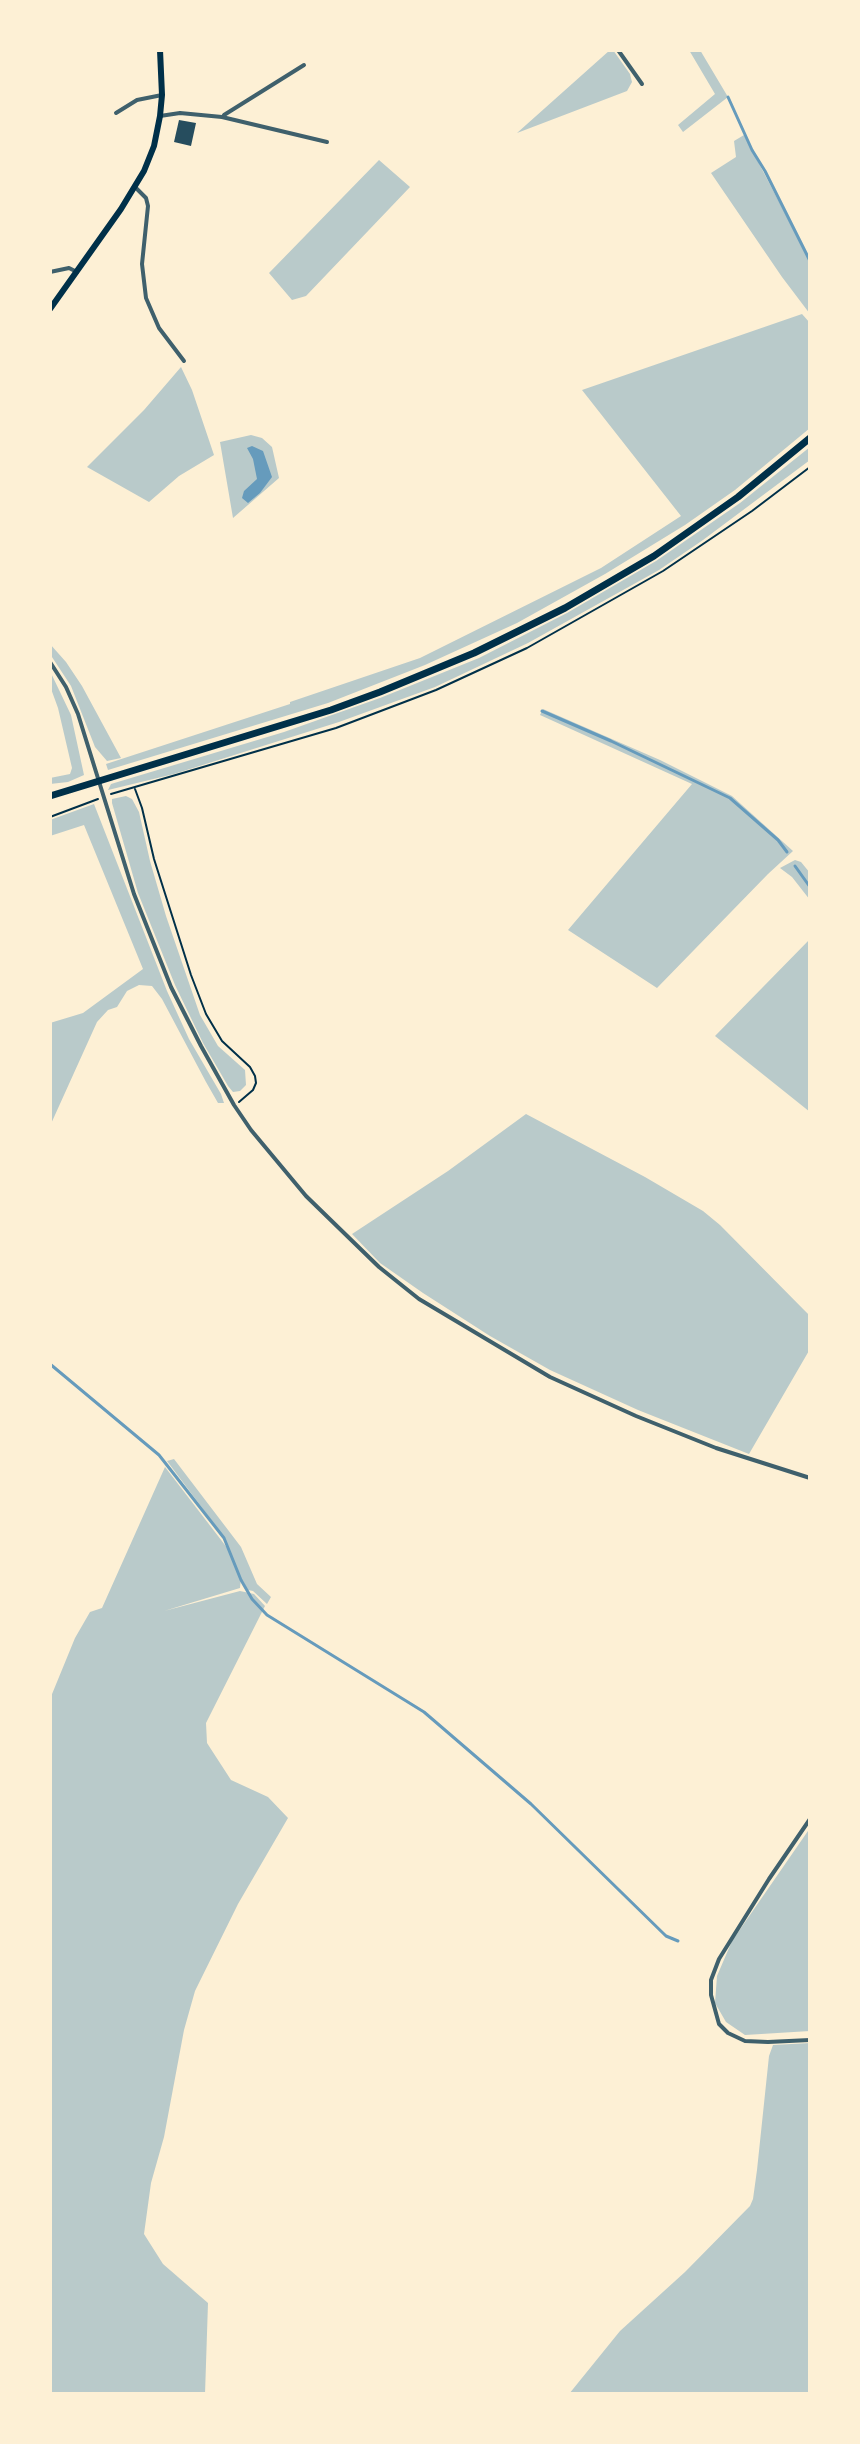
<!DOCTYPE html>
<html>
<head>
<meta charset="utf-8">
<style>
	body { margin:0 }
	#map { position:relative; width:860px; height:2444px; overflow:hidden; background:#fdf0d5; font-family:"Sofia Sans Condensed",sans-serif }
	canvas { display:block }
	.frame { position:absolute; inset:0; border:52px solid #fdf0d5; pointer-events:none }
</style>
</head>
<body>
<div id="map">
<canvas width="860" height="2444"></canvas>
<div class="frame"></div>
</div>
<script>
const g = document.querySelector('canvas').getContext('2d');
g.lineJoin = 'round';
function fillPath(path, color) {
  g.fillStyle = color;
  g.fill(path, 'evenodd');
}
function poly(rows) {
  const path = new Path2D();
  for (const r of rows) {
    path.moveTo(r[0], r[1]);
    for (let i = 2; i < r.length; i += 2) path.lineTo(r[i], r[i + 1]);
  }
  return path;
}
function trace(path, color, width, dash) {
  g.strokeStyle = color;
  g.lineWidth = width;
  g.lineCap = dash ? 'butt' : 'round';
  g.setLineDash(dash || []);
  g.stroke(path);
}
fillPath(poly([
	[610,50,613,50,630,74,632,82,627,91,517,133],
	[689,50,700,50,728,97,683,132,678,125,715,94],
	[744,135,810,261,810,314,782,277,711,173,736,157,734,141],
	[379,160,410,187,306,296,292,300,269,273],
	[802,314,810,323,810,428,735,490,685,525,605,574,517,623,425,665,328,703,108,770,106,764,290,704,290,702,420,658,601,568,681,516,582,390],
	[181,367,192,390,214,455,179,476,149,502,87,467,144,410],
	[251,435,262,438,272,447,279,478,233,518,220,442],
	[810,447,810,460,703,540,659,570,528,643,435,687,339,722,174,774,108,790,111,784,284,732,380,698,479,658,567,613,656,561,740,503],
	[50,644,66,662,82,686,121,758,107,761,95,747,71,686,50,654],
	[50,671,71,715,84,775,68,782,50,784,50,778,70,774,72,768,58,708,50,686],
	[543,709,660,760,732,796,793,851,768,874,657,988,568,930,692,784,540,715],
	[126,796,132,799,139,812,150,861,166,916,200,1015,218,1046,245,1070,246,1085,240,1091,233,1092,228,1086,203,1043,175,985,138,893,112,803,112,799],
	[94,804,167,991,189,1039,221,1094,224,1103,218,1103,206,1082,162,999,152,986,139,985,127,991,117,1007,108,1010,97,1022,50,1126,50,1023,83,1013,143,969,84,825,50,836,50,820],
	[795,860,801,862,810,873,810,900,792,877,780,868],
	[810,939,810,1112,715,1036],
	[526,1114,645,1177,703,1211,720,1225,810,1316,810,1349,749,1454,638,1410,550,1370,490,1336,423,1293,380,1263,352,1234,448,1171],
	[174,1459,241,1547,257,1584,271,1597,267,1604,253,1591,248,1590,241,1578,240,1588,164,1611,240,1591,254,1594,265,1606,206,1723,207,1743,231,1780,268,1797,288,1818,238,1904,195,1991,184,2030,164,2137,151,2183,144,2234,163,2264,208,2303,205,2394,50,2394,50,1699,75,1638,90,1612,102,1608,165,1467,228,1549,224,1537,167,1461],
	[810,1828,810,2031,745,2035,726,2022,715,2003,717,1976,732,1941],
	[810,2043,810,2394,569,2394,620,2331,685,2272,750,2206,753,2199,757,2170,769,2056,773,2045]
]), '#b9caca');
fillPath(poly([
	[252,446,263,451,272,477,260,493,248,503,242,498,244,491,257,479,253,459,247,448]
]), '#669bbc');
trace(poly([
	[728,97,752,150,765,171,810,261],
	[542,711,611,741,730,798,778,840,787,852],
	[795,866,810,887],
	[50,1364,159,1455,224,1538,241,1580,252,1599,267,1615,424,1712,531,1804,666,1936,678,1941]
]), '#669bbc', 3);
fillPath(poly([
	[179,120,196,123,191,146,174,142]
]), '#264d5e');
trace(poly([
	[135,789,142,808,154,859,191,975,206,1014,222,1041,250,1067,255,1076,256,1083,253,1090,239,1102],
	[111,794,336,728,436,690,527,648,663,571,752,511,810,467],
	[50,817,98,799]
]), '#003049', 2);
trace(poly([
	[618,50,642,84],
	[116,113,137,100,162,95],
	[224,115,304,65],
	[160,116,180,113,222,117,327,142],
	[136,188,146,198,148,206,142,264,146,298,159,328,184,361],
	[50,272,69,268,77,272],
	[50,662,66,687,78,714,134,894,171,987,201,1046,234,1105,251,1130,306,1196,379,1267,419,1299,550,1377,636,1416,716,1448,810,1478],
	[810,1819,769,1879,719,1959,711,1980,711,1995,719,2024,728,2033,745,2041,768,2042,810,2040]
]), '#3f606c', 4);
trace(poly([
	[50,309,121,209,144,171,154,146,160,116,162,95,160,50]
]), '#003049', 6);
trace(poly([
	[50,796,331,710,380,692,474,653,565,608,654,556,738,497,810,438]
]), '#003049', 7);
</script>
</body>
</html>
